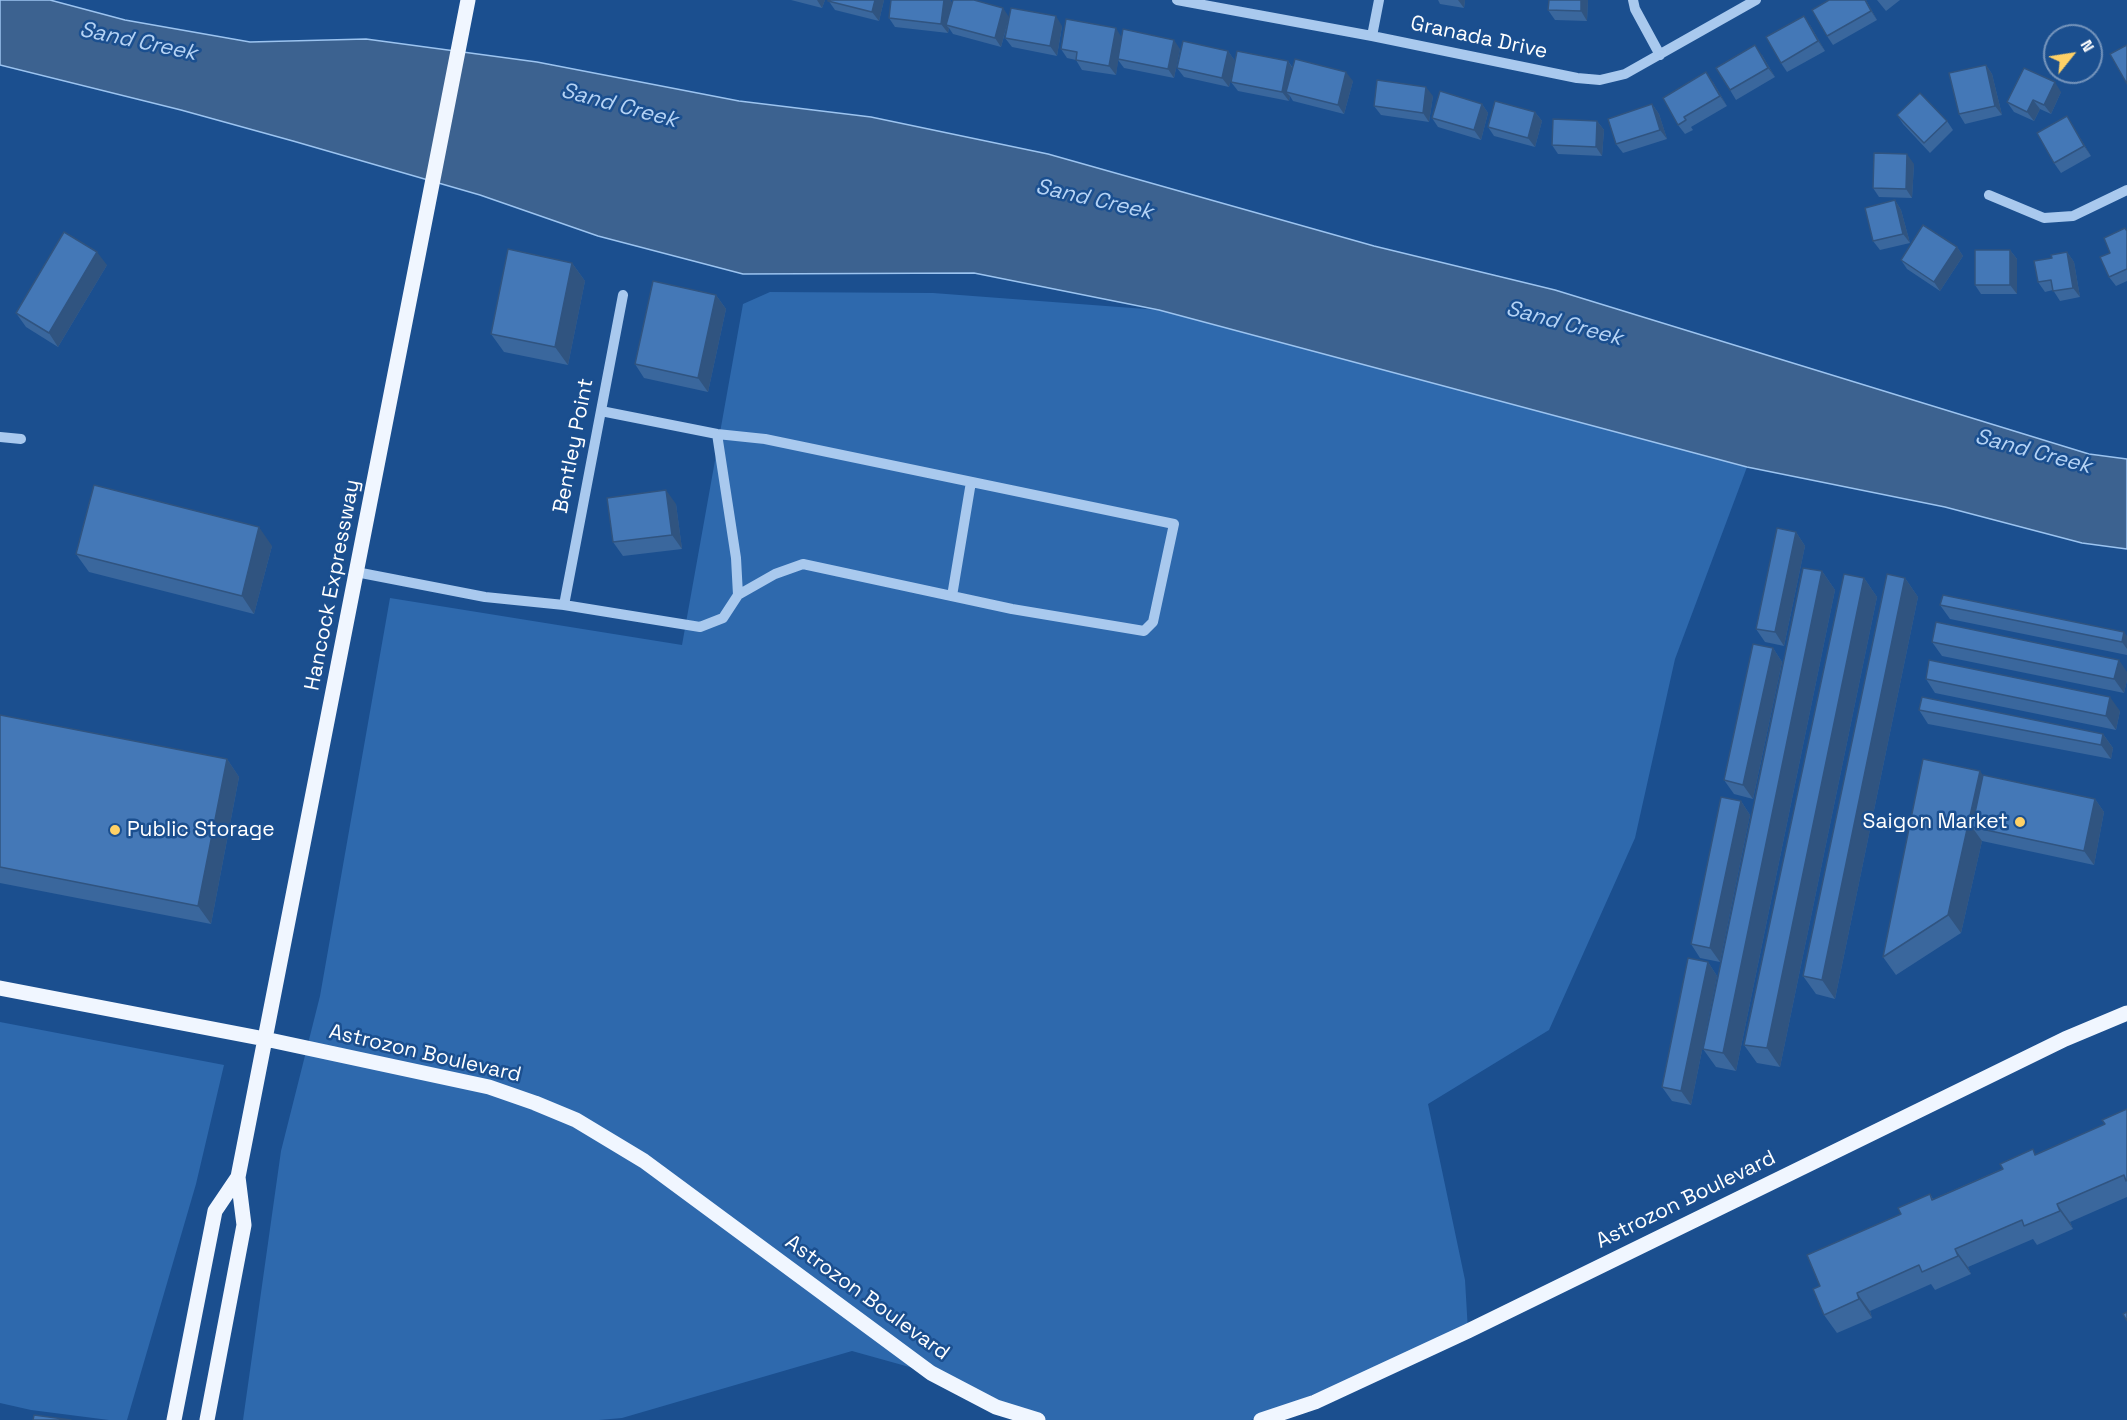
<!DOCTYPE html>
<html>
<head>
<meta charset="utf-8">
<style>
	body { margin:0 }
	#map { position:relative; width:2127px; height:1420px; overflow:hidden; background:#1b4f8f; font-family:"Space Grotesk",sans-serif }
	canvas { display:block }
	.north { position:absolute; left:2043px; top:24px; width:60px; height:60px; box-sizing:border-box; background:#1b4f8f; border:2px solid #7695bc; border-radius:50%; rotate:60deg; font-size:16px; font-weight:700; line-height:24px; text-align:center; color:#fff }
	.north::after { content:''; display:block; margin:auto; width:21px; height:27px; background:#ffd166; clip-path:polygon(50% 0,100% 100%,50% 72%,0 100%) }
</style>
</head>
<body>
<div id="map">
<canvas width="2127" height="1420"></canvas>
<div class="north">N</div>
</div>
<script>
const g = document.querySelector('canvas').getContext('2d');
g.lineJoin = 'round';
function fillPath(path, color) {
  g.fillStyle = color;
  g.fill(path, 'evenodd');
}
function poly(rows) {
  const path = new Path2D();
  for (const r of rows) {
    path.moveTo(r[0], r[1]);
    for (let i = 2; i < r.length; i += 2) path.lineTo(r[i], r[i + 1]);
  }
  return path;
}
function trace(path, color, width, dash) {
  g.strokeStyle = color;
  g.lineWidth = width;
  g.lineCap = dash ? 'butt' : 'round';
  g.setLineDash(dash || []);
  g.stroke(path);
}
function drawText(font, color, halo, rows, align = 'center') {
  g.font = font + ' "Space Grotesk",sans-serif';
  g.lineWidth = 5;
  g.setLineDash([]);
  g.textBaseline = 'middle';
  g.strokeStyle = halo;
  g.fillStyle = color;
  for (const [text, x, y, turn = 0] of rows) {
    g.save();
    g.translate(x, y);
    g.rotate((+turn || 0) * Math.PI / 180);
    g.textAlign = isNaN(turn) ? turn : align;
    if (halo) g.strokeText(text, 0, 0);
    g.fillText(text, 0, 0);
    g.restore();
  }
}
fillPath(poly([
	[770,292,933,293,1159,310,1747,467,1675,659,1635,838,1549,1030,1428,1104,1465,1280,1468,1331,1251,1420,1043,1420,931,1373,852,1351,622,1418,599,1420,243,1420,281,1151,320,996,390,598,682,645,743,304],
	[0,1022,224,1065,196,1184,127,1420,109,1420,31,1410,0,1403]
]), '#2e69ad');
const water = poly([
	[0,0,50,0,125,20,250,42,366,39,537,62,739,101,871,117,1048,154,1374,246,1555,290,2089,454,2127,459,2127,549,2082,543,1945,507,1747,467,1159,310,974,273,743,274,598,236,480,195,293,141,181,110,0,65,0,0]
]);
fillPath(water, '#3c6290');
trace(water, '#9cc4f0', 1.5);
trace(poly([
	[1177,0,1372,36,1577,78,1600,80,1625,74,1756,0],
	[1633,0,1635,9,1660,55],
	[1372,36,1379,0],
	[1989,195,2044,218,2073,216,2127,190],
	[717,434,736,558,738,595],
	[0,437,21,439],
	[356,572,485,597,564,605,700,627,723,618,738,595,775,574,803,564,1012,609,1144,631,1153,622,1174,524,765,439,717,434,601,411],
	[952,596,971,482],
	[564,605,623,295]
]), '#a9c9ee', 10);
trace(poly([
	[0,988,265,1039,489,1087,535,1103,576,1120,644,1161,931,1373,996,1407,1038,1420],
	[174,1420,215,1211,238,1177],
	[207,1420,244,1225,238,1177,468,0],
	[1261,1420,1315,1402,1468,1331,2065,1039,2127,1013]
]), '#f0f6ff', 15);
fillPath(poly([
	[791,0,825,0,822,8],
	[828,0,884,0,879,21,835,10],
	[944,0,950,0,952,3,1009,17,1062,26,1057,56,1012,47,1005,38,1009,19,1001,47,953,34,949,28,948,33,895,27,889,18],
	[1438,0,1465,0,1464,8,1440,4],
	[1588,0,1587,21,1555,20,1548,10],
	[1866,0,1877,20,1833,45,1827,36],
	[1877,0,1900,0,1886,11],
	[1810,25,1825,51,1787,72,1781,63],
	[1122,37,1180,49,1174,78,1124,68,1118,60,1116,75,1082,70,1076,60,1067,58,1061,49],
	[1228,51,1235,61,1229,87,1184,77,1177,68],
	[1762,55,1775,77,1736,100,1730,90],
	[1288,61,1293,68,1353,81,1344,114,1293,101,1290,96,1289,101,1238,91,1231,82],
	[1986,65,1992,74,2002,115,1965,124,1959,114],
	[1713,82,1727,106,1691,127,1693,130,1685,134,1678,125],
	[2061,92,2051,114,2040,109,2034,121,2014,112,2007,102],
	[1433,96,1429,122,1381,115,1374,106],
	[1482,104,1488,113,1481,140,1438,127,1432,118],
	[1652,104,1659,114,1667,139,1623,153,1616,144],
	[1535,112,1542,121,1535,147,1494,136,1488,127],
	[1897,115,1947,121,1953,130,1930,153,1903,124],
	[2067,116,2091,156,2061,173,2054,163],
	[1597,121,1604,130,1602,156,1558,154,1552,145],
	[1914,164,1912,198,1879,197,1873,188],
	[1895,200,1901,210,1910,243,1880,250,1873,241],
	[2127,230,2127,281,2116,286,2109,277,2110,253],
	[1957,247,1963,256,1940,291,1907,269,1901,260],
	[2010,250,2017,259,2017,294,1981,294,1975,285],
	[2067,252,2074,262,2080,297,2060,301,2053,290,2045,292,2038,282,2052,258],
	[572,263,585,281,568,365,504,352,491,334],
	[107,265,58,347,26,327,16,313],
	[716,295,726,309,708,392,644,378,635,364],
	[676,504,682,549,623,556,613,542],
	[1796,532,1805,546,1784,646,1765,642,1756,629],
	[272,546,254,614,89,572,76,554],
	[1822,571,1835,590,1736,1071,1716,1067,1703,1049],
	[1864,578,1877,597,1780,1067,1757,1063,1744,1045],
	[1905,578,1918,597,1835,999,1816,994,1803,976],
	[1940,605,2127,636,2127,655,1950,619],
	[1932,642,2127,672,2127,680,2124,693,1942,656],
	[1773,648,1782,662,1753,799,1734,794,1724,780],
	[1926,679,2120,711,2116,730,1935,693],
	[1919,710,2103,734,2113,748,2111,759,1928,724],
	[0,715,227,759,239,777,211,924,0,883],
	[1983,775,2095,799,2104,812,2094,865,1982,841,1961,933,1896,975,1883,957],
	[1741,801,1750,815,1720,962,1700,958,1691,944],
	[1708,962,1717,976,1691,1105,1672,1101,1662,1087],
	[2127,1109,2127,1197,2070,1222,2073,1229,2037,1245,2033,1239,1968,1267,1971,1274,1935,1290,1931,1284,1870,1311,1872,1318,1837,1333,1824,1315,1820,1286,1901,1214,1930,1194,1933,1199,2105,1124]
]), '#3a679d');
fillPath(poly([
	[817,0,825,0,822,8],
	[875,0,884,0,879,21,872,12],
	[944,0,950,0,952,3,946,25,949,28,948,33,941,24],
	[1458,0,1465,0,1464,8],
	[1581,0,1588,0,1587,21,1581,11],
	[1865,0,1866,0,1877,20,1871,11],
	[1003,8,1009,17,1001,47,995,38],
	[1056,16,1062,26,1057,56,1050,46],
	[1804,16,1810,25,1825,51,1818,41],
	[1116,28,1122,38,1116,75,1109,66],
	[1174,40,1180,49,1174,78,1168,69],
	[1755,45,1762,55,1775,77,1768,68],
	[1228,51,1235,61,1229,87,1222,78],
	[1288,61,1294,71,1286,92,1290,96,1289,101,1282,92],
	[1986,65,1992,74,2002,115,1995,106],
	[1346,72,1353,81,1344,114,1338,105],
	[1706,72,1713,82,1727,106,1720,96],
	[2055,82,2061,92,2051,114,2044,105],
	[1426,87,1433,96,1429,122,1423,113],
	[2033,100,2040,109,2034,121,2027,112],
	[1482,104,1488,113,1481,140,1474,130],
	[1652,104,1659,114,1667,139,1660,130],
	[1535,112,1542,121,1535,147,1528,138],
	[2067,116,2073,125,2091,156,2084,146],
	[1597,121,1604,130,1602,156,1596,147],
	[1907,154,1914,164,1912,198,1906,189],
	[1895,200,1901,210,1910,243,1903,234],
	[1957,247,1963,256,1940,291,1934,282],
	[2010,250,2017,259,2017,294,2010,285],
	[97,252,107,265,58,347,49,333],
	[2067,252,2074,262,2080,297,2073,288],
	[572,263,585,281,568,365,555,347],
	[716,295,726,309,708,392,698,378],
	[666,490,676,504,682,549,672,535],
	[259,527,272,546,254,614,242,596],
	[1796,532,1805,546,1784,646,1775,632],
	[1822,571,1835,590,1736,1071,1723,1053],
	[1864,578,1877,597,1780,1067,1767,1048],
	[1905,578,1918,597,1835,999,1822,980],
	[2124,632,2127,636,2127,649,2122,642],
	[1773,648,1782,662,1753,799,1743,785],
	[2119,660,2127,672,2127,680,2124,693,2114,679],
	[2110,697,2120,711,2116,730,2106,716],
	[2103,734,2113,748,2111,759,2101,745],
	[227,759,239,777,211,924,198,906],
	[1980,771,1993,789,1972,827,1982,841,1961,933,1948,915],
	[2095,799,2104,812,2094,865,2084,851],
	[1741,801,1750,815,1720,962,1710,948],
	[1708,962,1717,976,1691,1105,1681,1091],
	[2057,1204,2070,1222,2073,1229,2060,1211],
	[1955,1249,1968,1267,1971,1274,1958,1256],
	[1857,1293,1870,1311,1872,1318,1859,1299]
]), '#305480');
const building = poly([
	[828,0,875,0,872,12,828,1,828,0],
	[891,0,944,0,941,24,889,18,891,0],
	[953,0,974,0,1003,8,995,38,946,25,953,0],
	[1549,0,1581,0,1581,11,1548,10,1549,0],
	[1829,0,1865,0,1871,11,1827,36,1812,10,1829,0],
	[1011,8,1056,16,1050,46,1005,38,1011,8],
	[1804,16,1818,41,1781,63,1766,37,1804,16],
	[1066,19,1116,28,1109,66,1076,60,1077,52,1061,49,1066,19],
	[1123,29,1174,40,1168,69,1118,59,1123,29],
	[1183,41,1228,51,1222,78,1177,68,1183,41],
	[1755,45,1768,68,1730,90,1716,68,1755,45],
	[2127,45,2127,84,2110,54,2127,45],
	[1237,51,1288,61,1282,92,1231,82,1237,51],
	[1295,59,1346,72,1338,105,1286,92,1295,59],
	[1986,65,1995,106,1959,114,1949,73,1986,65],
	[2024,68,2055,82,2044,105,2033,100,2027,112,2007,102,2024,68],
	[1706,72,1720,96,1684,117,1686,120,1678,125,1663,98,1706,72],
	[1377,80,1426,87,1423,113,1374,106,1377,80],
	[1440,91,1482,104,1474,130,1432,118,1440,91],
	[1920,93,1947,121,1924,143,1897,115,1920,93],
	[1495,101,1535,112,1528,138,1488,127,1495,101],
	[1652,104,1660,130,1616,144,1608,119,1652,104],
	[2067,116,2084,146,2054,163,2037,133,2067,116],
	[1553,119,1597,121,1596,147,1552,145,1553,119],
	[1874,153,1907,154,1906,189,1873,188,1874,153],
	[1895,200,1903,234,1873,241,1865,208,1895,200],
	[1923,225,1957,247,1934,282,1901,260,1923,225],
	[2125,228,2127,231,2127,269,2109,277,2100,257,2110,253,2104,238,2125,228],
	[64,232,97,252,49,333,16,313,64,232],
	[508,249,572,263,555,347,491,334,508,249],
	[1975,250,2010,250,2010,285,1975,285,1975,250],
	[2067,252,2073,288,2053,291,2051,280,2038,282,2034,261,2052,258,2051,255,2067,252],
	[653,281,716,295,698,378,635,364,653,281],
	[94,485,259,527,242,596,76,554,94,485],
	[666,490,672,535,613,542,607,498,666,490],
	[1777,528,1796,532,1775,632,1756,629,1777,528],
	[1803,568,1822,571,1723,1053,1703,1049,1803,568],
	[1844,574,1864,578,1767,1048,1744,1045,1844,574],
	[1887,574,1905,578,1822,980,1803,976,1887,574],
	[1943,595,2124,632,2122,642,1940,605,1943,595],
	[1936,622,2119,660,2114,679,1932,642,1936,622],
	[1753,644,1773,648,1743,785,1724,780,1753,644],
	[1929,660,2110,697,2106,716,1926,679,1929,660],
	[1922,697,2103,734,2101,745,1919,710,1922,697],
	[0,715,227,759,198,906,0,867,0,715],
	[1923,759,1980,771,1948,915,1883,957,1923,759],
	[1983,775,2095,799,2084,851,1972,827,1983,775],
	[1721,797,1741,801,1710,948,1691,944,1721,797],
	[1688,958,1708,962,1681,1091,1662,1087,1688,958],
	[2127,1109,2127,1180,2126,1181,2124,1175,2057,1204,2060,1211,2024,1226,2022,1220,1955,1249,1958,1256,1922,1272,1919,1265,1857,1293,1859,1299,1824,1315,1813,1289,1820,1286,1807,1255,1901,1214,1898,1208,1930,1194,1932,1200,2003,1169,2000,1164,2033,1149,2035,1155,2105,1124,2102,1120,2127,1109],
	[2127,1312,2127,1321,2123,1314,2127,1312],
	[34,1415,71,1420,33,1420,34,1415]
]);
fillPath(building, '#4478b7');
trace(building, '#305480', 1.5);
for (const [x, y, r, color] of [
	[2020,822,6,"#ffd166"],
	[115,830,6,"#ffd166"]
]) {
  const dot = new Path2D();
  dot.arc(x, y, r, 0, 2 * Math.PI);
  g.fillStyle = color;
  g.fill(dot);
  trace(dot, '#1b4f8f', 2);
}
drawText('21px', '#fff', '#1b4f8f', [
	["Granada Drive",1479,38,12],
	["Bentley Point",574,446,-79],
	["Hancock Expressway",333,585,-79],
	["Astrozon Boulevard",425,1054,13],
	["Astrozon Boulevard",1686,1200,-26],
	["Astrozon Boulevard",867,1298,36]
]);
drawText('21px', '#fff', '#1b4f8f', [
	["Saigon Market",2008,822],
	["Public Storage",127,830,"left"]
], 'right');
drawText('italic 22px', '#b5d3f5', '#1b4f8f', [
	["Sand Creek",138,42,12],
	["Sand Creek",619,106,15],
	["Sand Creek",1094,200,13],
	["Sand Creek",1564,324,15],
	["Sand Creek",2033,452,15]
]);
</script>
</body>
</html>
